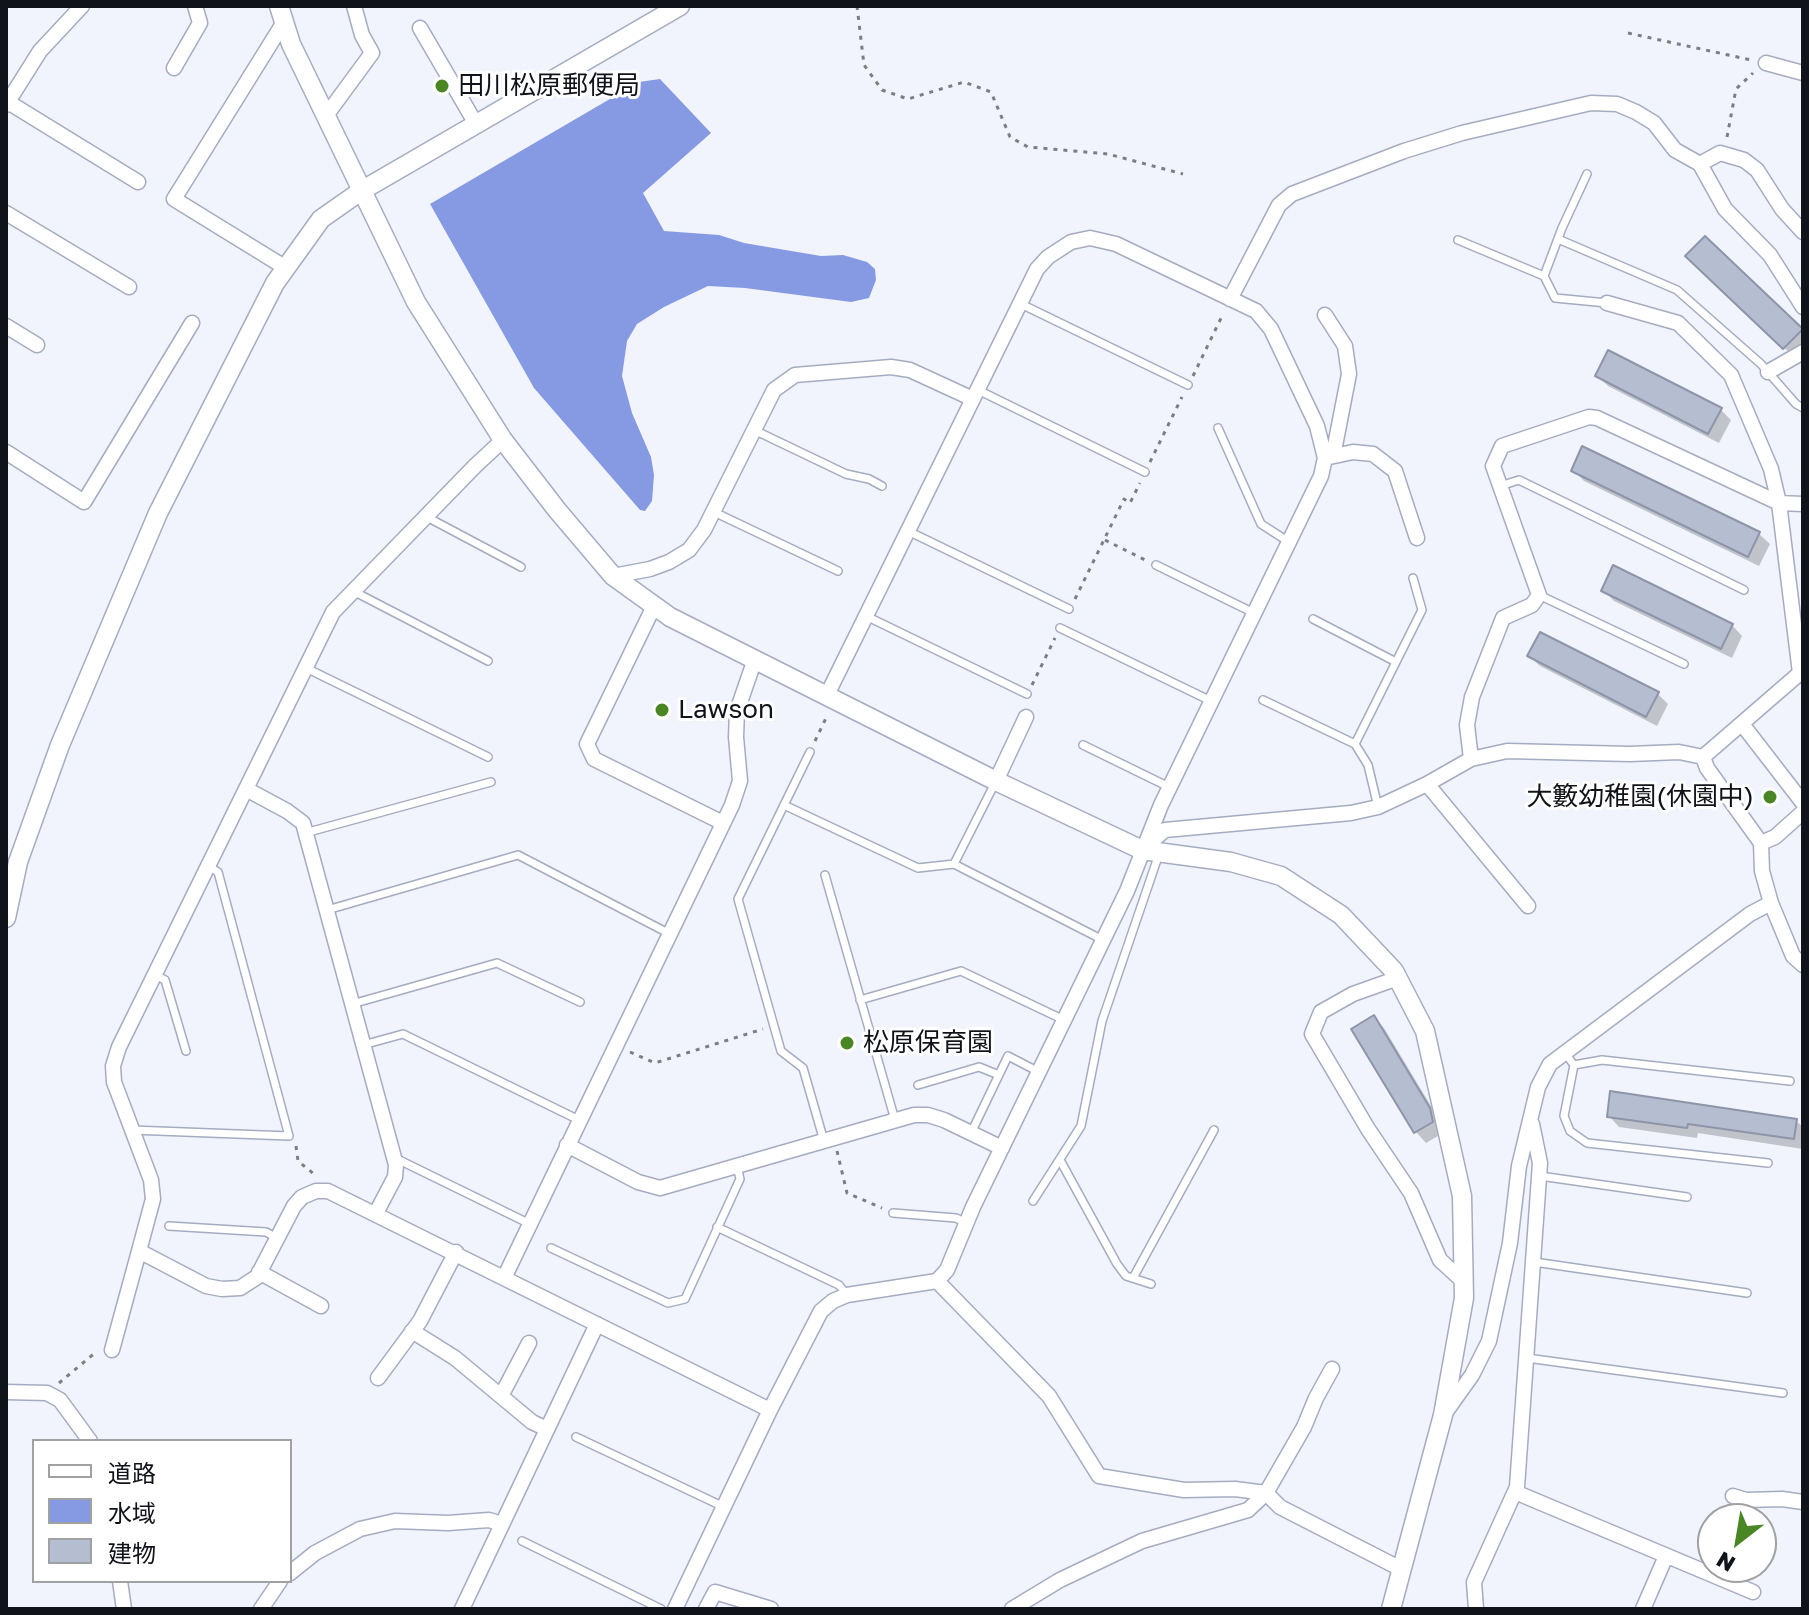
<!DOCTYPE html>
<html>
<head>
<meta charset="utf-8">
<style>
	body { margin:0 }
	#map { position:relative; width:1809px; height:1615px; overflow:hidden; background:#f1f4fd; font-family:"Golos Text","Noto Sans JP",sans-serif }
	canvas { display:block }
	.frame { position:absolute; inset:0; border:8px solid #10131a; pointer-events:none }
	.legend { position:absolute; left:32px; top:1439px; width:260px; height:144px; box-sizing:border-box; background:#fff; border:2px solid #9fa1a3; margin:0; padding:10px 14px; list-style:none; font-size:24px; color:#10131a }
	.legend li { display:flex; align-items:center; gap:16px; height:40px }
	.legend b { width:40px; border:2px solid #9fa1a3 }
	.north { position:absolute; left:1697px; top:1503px; width:80px; height:80px; box-sizing:border-box; background:#fff; border:2px solid #9fa1a3; border-radius:50%; rotate:211deg; font-size:22px; font-weight:700; line-height:32px; text-align:center; color:#10131a }
	.north::after { content:''; display:block; margin:auto; width:28px; height:36px; background:#4a8624; clip-path:polygon(50% 0,100% 100%,50% 72%,0 100%) }
</style>
</head>
<body>
<div id="map">
<canvas width="1809" height="1615"></canvas>
<div class="frame"></div>
<ul class="legend">
<li><b style="height:10px;background:#fff"></b>道路</li>
<li><b style="height:22px;background:#859ae2"></b>水域</li>
<li><b style="height:22px;background:#b5bdd1"></b>建物</li>
</ul>
<div class="north">N</div>
</div>
<script>
const g = document.querySelector('canvas').getContext('2d');
g.lineJoin = 'round';
function fillPath(path, color) {
  g.fillStyle = color;
  g.fill(path, 'evenodd');
}
function poly(rows) {
  const path = new Path2D();
  for (const r of rows) {
    path.moveTo(r[0], r[1]);
    for (let i = 2; i < r.length; i += 2) path.lineTo(r[i], r[i + 1]);
  }
  return path;
}
function trace(path, color, width, dash) {
  g.strokeStyle = color;
  g.lineWidth = width;
  g.lineCap = dash ? 'butt' : 'round';
  g.setLineDash(dash || []);
  g.stroke(path);
}
function drawText(font, color, halo, rows, align = 'center') {
  g.font = font + ' "Golos Text","Noto Sans JP",sans-serif';
  g.lineWidth = 6;
  g.setLineDash([]);
  g.textBaseline = 'middle';
  g.strokeStyle = halo;
  g.fillStyle = color;
  for (const [text, x, y, turn = 0] of rows) {
    g.save();
    g.translate(x, y);
    g.rotate((+turn || 0) * Math.PI / 180);
    g.textAlign = isNaN(turn) ? turn : align;
    if (halo) g.strokeText(text, 0, 0);
    g.fillText(text, 0, 0);
    g.restore();
  }
}
fillPath(poly([
	[660,79,711,133,643,193,664,231,719,235,744,243,821,256,843,255,867,262,875,269,876,280,869,298,851,302,745,288,708,286,664,307,637,324,627,341,622,376,632,413,651,457,654,475,652,501,645,511,640,510,534,388,430,204,639,82]
]), '#859ae2');
fillPath(poly([
	[1705,239,1803,332,1803,350,1795,358,1688,256],
	[1597,375,1721,410,1731,420,1719,443,1608,386],
	[1573,470,1759,534,1770,544,1759,566,1584,481],
	[1603,590,1732,625,1742,636,1732,658,1614,601],
	[1529,656,1658,694,1668,704,1657,726,1540,666],
	[1374,1018,1384,1028,1440,1121,1443,1133,1426,1143,1416,1132,1354,1029],
	[1609,1116,1796,1121,1803,1127,1803,1149,1698,1133,1697,1138,1619,1127]
]), '#0003');
const building = poly([
	[1705,236,1803,329,1783,349,1685,256,1705,236],
	[1608,350,1722,408,1708,434,1595,376,1608,350],
	[1582,446,1760,532,1748,557,1571,471,1582,446],
	[1613,565,1733,624,1721,649,1601,591,1613,565],
	[1540,632,1659,692,1646,717,1527,656,1540,632],
	[1374,1015,1430,1108,1433,1122,1414,1133,1351,1029,1374,1015],
	[1610,1091,1797,1119,1794,1139,1688,1124,1687,1128,1607,1117,1610,1091]
]);
fillPath(building, '#b5bdd1');
trace(building, '#8e95a9', 2);
const service = poly([
	[1587,174,1562,228,1544,276,1555,298,1607,303],
	[1558,239,1677,290,1761,364,1796,404,1803,408],
	[1458,240,1544,276],
	[1021,304,1188,385],
	[978,390,1145,472],
	[1218,428,1261,524,1289,542],
	[754,430,846,474,869,479,882,486],
	[1500,486,1519,480,1744,590],
	[714,512,838,571],
	[425,516,521,567],
	[908,531,1069,609],
	[1156,565,1254,613],
	[353,591,488,661],
	[1539,595,1684,664],
	[866,616,1027,694],
	[1313,619,1396,662],
	[1060,628,1211,701],
	[306,668,488,757],
	[1263,700,1355,744,1368,765,1378,807],
	[1355,744,1422,610,1413,578],
	[1083,745,1169,787],
	[810,752,738,899,781,1051,803,1068,824,1141],
	[784,805,918,868,954,864,1103,940],
	[305,833,491,782],
	[954,864,996,781],
	[825,875,895,1120],
	[327,910,518,855,670,934],
	[155,975,165,980,186,1051],
	[860,1000,961,971,1064,1020],
	[352,1004,497,963,580,1002],
	[363,1045,403,1034,579,1120],
	[1565,1053,1574,1065,1564,1116,1570,1131,1587,1143,1768,1163],
	[1574,1065,1602,1060,1790,1081],
	[918,1085,979,1067,999,1075],
	[132,1130,289,1136,218,872,208,866],
	[971,1133,1008,1056,1039,1072],
	[395,1158,530,1224],
	[1060,1160,1117,1264,1126,1276,1151,1284],
	[1540,1176,1687,1197],
	[1033,1201,1081,1126,1102,1021,1159,854],
	[893,1213,956,1218,966,1223],
	[169,1226,266,1232,277,1238],
	[717,1227,839,1285,847,1295],
	[551,1248,668,1303,685,1299,740,1179,737,1166],
	[1534,1262,1747,1293],
	[1133,1278,1214,1130],
	[1527,1358,1783,1393],
	[576,1437,724,1507],
	[522,1541,661,1609]
]);
const minor = poly([
	[284,22,174,199,286,268],
	[420,28,476,124],
	[1766,63,1803,73],
	[174,68,200,23,195,6],
	[8,102,138,182],
	[6,105,40,51,82,6],
	[325,117,372,53,362,35,354,6],
	[1700,164,1720,153,1744,160,1757,170,1782,209,1803,232],
	[6,213,129,287],
	[1230,299,1279,205,1292,194,1404,151,1462,133,1591,103,1617,104,1636,112,1654,123,1675,150,1700,164,1725,209,1770,255,1803,307],
	[1607,303,1678,323,1731,375,1771,469,1779,503,1800,673,1703,757],
	[1325,315,1345,346,1349,374,1333,456],
	[6,326,37,345],
	[1768,372,1803,352],
	[503,440,475,466,333,612,119,1047,113,1066,114,1082,151,1180,153,1199,139,1251,206,1286,222,1289,240,1288,257,1277,294,1206,302,1197,316,1191,328,1191,770,1410],
	[6,452,84,502,192,323],
	[1325,458,1353,452,1373,454,1395,471,1417,538],
	[613,576,650,569,669,562,689,550,704,530,774,390,795,375,891,367,910,370,973,399],
	[654,606,587,744,594,759,723,823],
	[1742,724,1803,803],
	[1703,757,1707,768,1761,843,1762,871,1771,903,1793,956,1803,965],
	[1471,759,1467,725,1472,697,1503,618,1532,605,1539,595,1493,466,1502,446,1589,417,1597,418,1779,503,1803,504],
	[996,781,1026,717],
	[1427,784,1528,906],
	[246,789,287,811,303,823,396,1165,395,1177,376,1213],
	[1761,843,1775,837,1803,812],
	[1145,847,1165,830,1351,813,1378,807,1427,784,1471,759,1507,751,1630,754,1679,752,1703,757],
	[1398,978,1353,994,1321,1012,1312,1034,1368,1129,1411,1193,1440,1260,1464,1282],
	[567,1145,638,1182,660,1188,914,1115,928,1115,944,1120,1002,1148],
	[259,1272,321,1306],
	[505,1276,732,805,740,781,736,737,737,711,755,659],
	[937,1281,1049,1396,1099,1476,1184,1490,1235,1489,1266,1493,1280,1507,1401,1569],
	[412,1331,455,1358,532,1422,547,1429],
	[112,1350,139,1251],
	[378,1378,420,1321,456,1252],
	[6,1392,47,1393,60,1400,90,1441],
	[501,1396,529,1343],
	[1445,1413,1472,1375,1489,1341,1510,1243,1519,1166,1538,1087,1550,1064,1750,914,1771,903],
	[1515,1492,1753,1592],
	[1733,1496,1746,1500,1782,1499,1803,1502],
	[290,1573,315,1553,360,1529,395,1521,448,1523,489,1520,502,1524],
	[120,1581,124,1609],
	[261,1609,280,1581],
	[462,1609,597,1324],
	[675,1609,770,1410,821,1311,833,1301,847,1295,937,1281,947,1270,973,1207,1127,891,1161,805,1321,476,1325,458,1317,426,1271,329,1256,311,1116,244,1090,238,1071,242,1048,257,1037,269,827,695],
	[706,1609,715,1592,771,1609],
	[1012,1609,1060,1580,1142,1541,1248,1510,1266,1493,1304,1427,1316,1398,1332,1369],
	[1476,1609,1474,1582,1517,1487,1540,1163,1532,1124],
	[1643,1609,1666,1556]
]);
const tertiary = poly([
	[279,6,291,44,416,302,503,440,557,510,613,576,670,617,996,781,1142,850,1231,862,1281,876,1341,915,1394,971,1425,1031,1462,1196,1464,1298,1443,1415,1391,1609],
	[6,918,18,862,60,745,158,513,275,283,321,219,361,191,680,6]
]);
trace(service, '#a5acc1', 10);
trace(minor, '#a5acc1', 17);
trace(tertiary, '#a5acc1', 21);
trace(poly([
	[857,6,864,65,882,90,908,99,964,82,991,92,1010,137,1028,147,1108,154,1183,174],
	[1628,33,1751,60],
	[1727,137,1736,89,1753,73],
	[1193,376,1223,314],
	[1150,462,1182,397],
	[1105,540,1145,560],
	[1075,599,1124,499,1130,503,1140,483],
	[1032,685,1055,638],
	[815,741,827,716],
	[630,1052,655,1063,763,1029],
	[296,1146,298,1161,314,1174],
	[837,1151,847,1193,882,1208],
	[59,1383,96,1352]
]), '#7b7e86', 3, [4, 6]);
trace(service, '#fff', 7);
trace(minor, '#fff', 14);
trace(tertiary, '#fff', 18);
for (const [x, y, r, color] of [
	[442,86,8,"#4a8624"],
	[662,710,8,"#4a8624"],
	[1770,797,8,"#4a8624"],
	[847,1043,8,"#4a8624"]
]) {
  const dot = new Path2D();
  dot.arc(x, y, r, 0, 2 * Math.PI);
  g.fillStyle = color;
  g.fill(dot);
  trace(dot, '#fff', 3);
}
drawText('26px', '#10131a', '#fff', [
	["田川松原郵便局",458,86],
	["Lawson",678,710],
	["大籔幼稚園(休園中)",1754,797,"right"],
	["松原保育園",863,1043]
], 'left');
</script>
</body>
</html>
